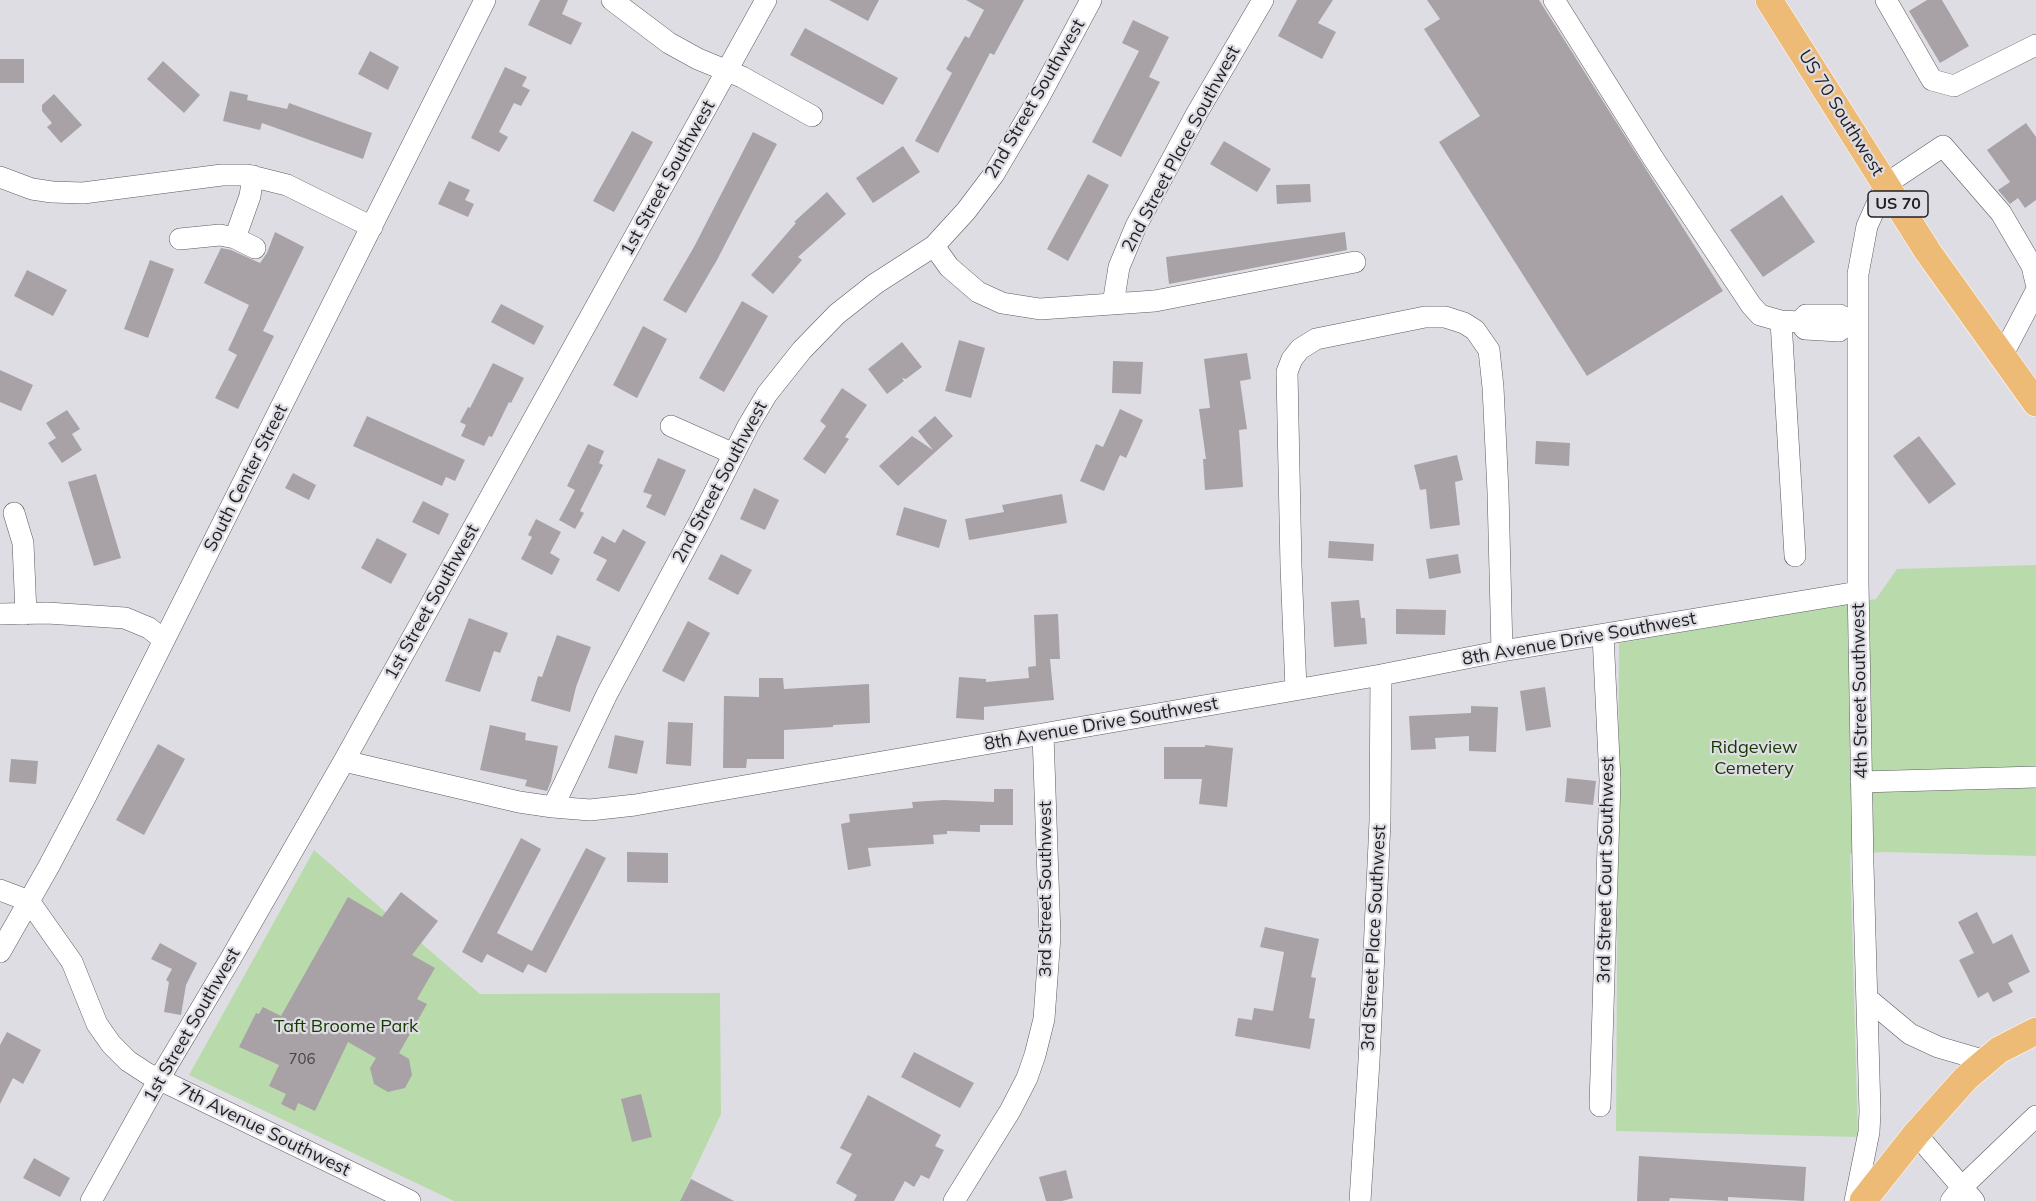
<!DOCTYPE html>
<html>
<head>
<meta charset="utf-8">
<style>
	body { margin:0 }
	canvas { display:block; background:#dedde4 }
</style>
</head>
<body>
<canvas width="2036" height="1201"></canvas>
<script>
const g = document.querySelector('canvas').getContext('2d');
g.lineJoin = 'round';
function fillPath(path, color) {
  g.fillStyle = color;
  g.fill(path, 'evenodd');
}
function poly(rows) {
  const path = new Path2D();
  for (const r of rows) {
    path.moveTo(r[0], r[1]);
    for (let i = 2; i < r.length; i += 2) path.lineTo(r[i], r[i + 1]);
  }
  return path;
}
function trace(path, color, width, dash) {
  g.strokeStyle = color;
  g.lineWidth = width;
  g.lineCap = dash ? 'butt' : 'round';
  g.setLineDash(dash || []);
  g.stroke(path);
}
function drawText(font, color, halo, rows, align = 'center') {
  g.font = font + ' Mulish,sans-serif';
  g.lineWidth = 4.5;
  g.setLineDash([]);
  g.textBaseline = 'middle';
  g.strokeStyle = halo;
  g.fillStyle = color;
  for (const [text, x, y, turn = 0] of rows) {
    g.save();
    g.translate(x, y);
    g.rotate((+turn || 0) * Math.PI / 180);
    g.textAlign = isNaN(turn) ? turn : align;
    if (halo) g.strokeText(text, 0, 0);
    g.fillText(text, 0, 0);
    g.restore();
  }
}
fillPath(poly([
	[2036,565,2036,856,1884,852,1850,854,1858,1137,1616,1131,1619,643,1876,599,1897,569],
	[314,850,480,994,720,993,721,1114,680,1201,454,1201,189,1075]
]), '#b9dbab');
fillPath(poly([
	[540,0,568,0,562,14,582,23,571,45,528,25],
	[829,0,879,0,868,21],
	[966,0,1024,0,994,55,990,53,938,153,915,141,952,73,946,69,965,36,969,38,984,10],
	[1297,0,1333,0,1318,23,1336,32,1322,59,1278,36],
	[1427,0,1539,0,1723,291,1587,376,1439,142,1480,116,1424,29,1440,19],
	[1927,0,1942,0,1969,46,1940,63,1909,11],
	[1133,20,1169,37,1149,77,1160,82,1121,157,1092,142,1139,51,1122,43],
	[805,28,898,78,883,105,790,55],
	[370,51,399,67,388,90,358,74],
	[0,59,24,59,24,83,0,83],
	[163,61,200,95,184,113,147,79],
	[505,67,527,77,522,86,530,90,521,106,514,103,499,132,508,137,499,152,471,138],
	[230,91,248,95,247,100,287,109,289,103,372,133,363,159,262,123,260,130,223,121],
	[54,94,82,125,61,143,47,127,52,123,42,111,42,105],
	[2026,123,2036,137,2036,200,2025,208,2018,198,2010,204,1998,190,2010,182,1987,150],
	[632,131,653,142,614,212,593,201],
	[753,132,777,144,717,260,686,313,663,300,694,247],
	[1224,141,1271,169,1257,192,1210,164],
	[903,146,920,172,873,203,856,178],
	[1088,174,1109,185,1068,261,1047,249],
	[449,181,470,190,465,200,474,204,468,217,438,204],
	[1310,184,1311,202,1277,204,1276,185],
	[827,192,846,214,798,257,802,260,773,294,751,275,796,223,794,222],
	[1782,195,1815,242,1763,277,1730,230],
	[275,232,304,247,263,331,274,336,238,409,215,398,237,355,228,350,249,305,204,283,221,248,231,250,260,263,267,253],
	[1345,232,1347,250,1169,284,1166,257],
	[150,260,174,269,148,338,124,329],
	[27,270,67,290,53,316,14,296],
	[742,301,768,316,724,392,699,378],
	[501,304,544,326,534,345,491,322],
	[643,326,667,339,637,398,613,385],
	[959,340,985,348,971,398,945,391],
	[902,342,922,367,906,379,902,378,904,381,887,394,868,369],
	[1247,353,1251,379,1240,381,1247,429,1239,430,1243,487,1205,490,1203,459,1206,459,1199,409,1210,408,1204,359],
	[1113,361,1143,362,1141,394,1112,393],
	[493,363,524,378,511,403,509,402,492,437,489,436,484,446,461,436,466,425,460,422,468,407,470,408],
	[0,370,33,385,21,411,0,402],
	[842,388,867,405,845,437,849,439,825,474,803,459,826,426,820,421],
	[1120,409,1143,420,1126,458,1120,455,1104,491,1080,481,1096,444,1103,447],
	[67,410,80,429,72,434,82,450,62,463,48,443,56,438,46,423],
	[367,416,465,460,455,481,446,477,442,486,353,446],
	[935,416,953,436,898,486,879,466,912,436,933,450,918,431],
	[1919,436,1956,484,1929,504,1893,456],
	[1536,441,1570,443,1569,466,1535,464],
	[588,444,604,451,599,463,603,465,580,511,584,513,575,529,559,520,575,490,567,486],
	[1457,455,1463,480,1455,482,1460,525,1430,529,1426,489,1420,490,1414,465],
	[658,458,686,470,665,516,646,507,652,495,643,492],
	[293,473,316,485,309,500,285,488],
	[96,474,121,558,94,566,68,482],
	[754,488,779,500,765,530,740,519],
	[1062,494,1067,523,969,540,965,519,1004,512,1002,505],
	[423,501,449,514,439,535,412,522],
	[904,507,947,520,939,548,896,535],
	[536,519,561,532,550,553,560,559,552,575,521,559,532,537,528,535],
	[623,529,646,542,619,592,596,580,607,560,593,553,602,536,615,543],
	[377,538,407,554,391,584,361,568],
	[1329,541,1374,544,1373,561,1328,558],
	[721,554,752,570,738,595,708,579],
	[1458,554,1461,573,1429,579,1426,559],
	[1359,600,1361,618,1365,618,1367,644,1334,647,1331,602],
	[1396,609,1446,610,1445,635,1396,634],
	[1058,614,1060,659,1050,659,1054,700,984,707,984,720,956,718,959,677,986,679,986,682,1029,678,1028,667,1036,666,1034,615],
	[469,618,508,633,500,653,494,651,480,692,445,681],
	[688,621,710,633,684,682,662,671],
	[557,635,591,647,576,687,570,712,531,701,538,676,542,677],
	[759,678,783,678,784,689,869,684,870,723,833,725,833,727,784,730,784,759,747,759,746,768,723,768,724,696,759,697],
	[1545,687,1551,727,1526,731,1520,691],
	[1471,706,1498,707,1496,752,1469,751,1469,736,1435,738,1436,749,1411,750,1409,716,1471,713],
	[668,722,693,723,691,766,666,764],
	[490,725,526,733,525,740,558,746,551,781,547,791,525,786,527,780,480,770],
	[615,735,644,741,637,774,608,768],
	[158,744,185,759,144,835,116,820],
	[1205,745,1233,748,1227,807,1199,804,1202,779,1164,779,1164,747,1205,747],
	[11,759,38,761,36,784,9,782],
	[1567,778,1596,781,1593,805,1565,802],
	[994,789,1013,789,1013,825,980,825,980,832,947,831,947,834,933,835,934,844,868,848,871,866,848,870,841,824,850,822,849,814,913,808,912,802,944,800,994,802],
	[521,838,541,849,497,933,532,951,586,848,606,858,546,973,528,964,523,973,487,954,482,963,462,952],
	[627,852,668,853,668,883,627,882],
	[401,892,438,921,412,955,435,968,417,999,427,1004,399,1053,409,1059,412,1075,405,1088,388,1092,374,1084,370,1068,376,1058,348,1042,315,1111,298,1103,295,1111,281,1104,286,1094,269,1086,279,1065,239,1047,256,1013,259,1014,263,1007,281,1016,348,897,382,917],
	[1977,912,1993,944,2012,934,2030,972,2008,983,2013,992,1993,1002,1988,992,1978,998,1959,960,1974,953,1958,922],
	[1265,927,1319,939,1311,977,1316,978,1309,1018,1315,1019,1310,1049,1235,1036,1238,1018,1252,1020,1254,1008,1273,1011,1284,952,1260,947],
	[160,943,197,963,186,985,181,1015,164,1012,169,982,166,980,172,969,151,959],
	[7,1032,41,1050,23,1084,13,1078,0,1104,0,1045],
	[914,1052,974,1083,960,1108,901,1077],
	[641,1094,652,1137,632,1142,621,1099],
	[868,1095,941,1135,935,1146,944,1150,929,1179,921,1175,914,1187,905,1181,894,1201,854,1201,857,1195,836,1183,852,1154,840,1148],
	[1639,1156,1806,1167,1804,1201,1728,1197,1728,1201,1670,1198,1669,1201,1637,1201],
	[34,1158,70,1178,60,1197,23,1178],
	[1066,1170,1073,1198,1062,1201,1046,1201,1039,1177],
	[691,1179,734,1201,680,1201]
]), '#a8a2a7');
const minor = poly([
	[612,0,669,43,698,59,742,77,812,116],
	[1554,0,1653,158,1751,305,1760,315,1781,321,1799,322,1805,329,1839,331,1848,322],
	[1886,0,1932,80,1954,86,2036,45],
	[0,177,32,189,52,192,83,193,222,175,247,175,287,185,372,227],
	[235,238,250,196,253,176],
	[180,239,220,235,235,238,255,248],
	[934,246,949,267,978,292,1002,303,1040,309,1155,301,1355,262],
	[1113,304,1119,267,1136,226,1197,113,1263,0],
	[1781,321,1795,556],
	[1799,322,1806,315,1840,315,1848,322,1858,323],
	[2002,356,2036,291],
	[671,426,734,454],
	[14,513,23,543,26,614],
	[0,614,47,613,125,618,149,628,164,640],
	[1296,689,1291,566,1287,372,1292,359,1300,349,1316,339,1425,317,1445,317,1464,323,1475,330,1489,350,1493,387,1498,492,1502,651],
	[344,761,519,802,553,807,590,810,635,805,1381,675,1502,651,1858,592],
	[1861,782,2036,777],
	[553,807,607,694,700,521,748,426,767,394,802,350,837,314,875,284,934,246,966,211,994,174,1037,101,1091,0],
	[0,890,29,901,72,962,97,1024,111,1044,128,1061,148,1074,410,1201],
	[0,952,49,866,86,796,485,0],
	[1868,999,1910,1034,1938,1047,1986,1061],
	[1600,1106,1610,780,1603,635],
	[1916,1134,1974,1201],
	[91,1201,159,1079,231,958,344,761,766,0],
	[954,1201,1010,1111,1027,1078,1035,1055,1044,1019,1050,936,1043,734],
	[1360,1201,1369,1061,1380,821,1381,675],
	[1855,1201,1869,1132,1870,1112,1863,865,1858,582,1858,274,1867,226,1886,184,1943,146,2001,213,2032,266,2036,283],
	[1951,1201,1962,1187,2036,1116]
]);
const major = poly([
	[1769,0,1928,252,2036,403],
	[1863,1201,1916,1134,1966,1078,1999,1050,2036,1031]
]);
trace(minor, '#5b5b61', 22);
trace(major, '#fff', 28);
trace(minor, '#fff', 21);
trace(major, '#edbb76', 27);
drawText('15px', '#444246', null, [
	["706",302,1059]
]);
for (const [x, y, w] of [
	[1898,204,60]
]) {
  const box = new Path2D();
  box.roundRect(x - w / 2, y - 13, w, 26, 4.5);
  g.fillStyle = '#dedde4';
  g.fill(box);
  trace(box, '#222225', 1.5);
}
drawText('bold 16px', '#222225', null, [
	["US 70",1898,204]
]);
drawText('18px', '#222225', '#dedde4', [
	["2nd Street Southwest",1035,99,-60],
	["US 70 Southwest",1841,113,58],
	["2nd Street Place Southwest",1181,149,-62],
	["1st Street Southwest",668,178,-61],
	["South Center Street",246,478,-63],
	["2nd Street Southwest",720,482,-62],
	["1st Street Southwest",432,602,-61],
	["8th Avenue Drive Southwest",1579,639,-10],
	["4th Street Southwest",1860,691,-91],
	["8th Avenue Drive Southwest",1101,724,-10],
	["3rd Street Court Southwest",1606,870,-89],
	["3rd Street Southwest",1046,889,-90],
	["3rd Street Place Southwest",1374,938,-87],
	["1st Street Southwest",192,1025,-60],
	["7th Avenue Southwest",264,1130,26]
]);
drawText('18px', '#153800', '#dedde4', [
	["Ridgeview",1754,748],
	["Cemetery",1754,769],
	["Taft Broome Park",346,1027]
]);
</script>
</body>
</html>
